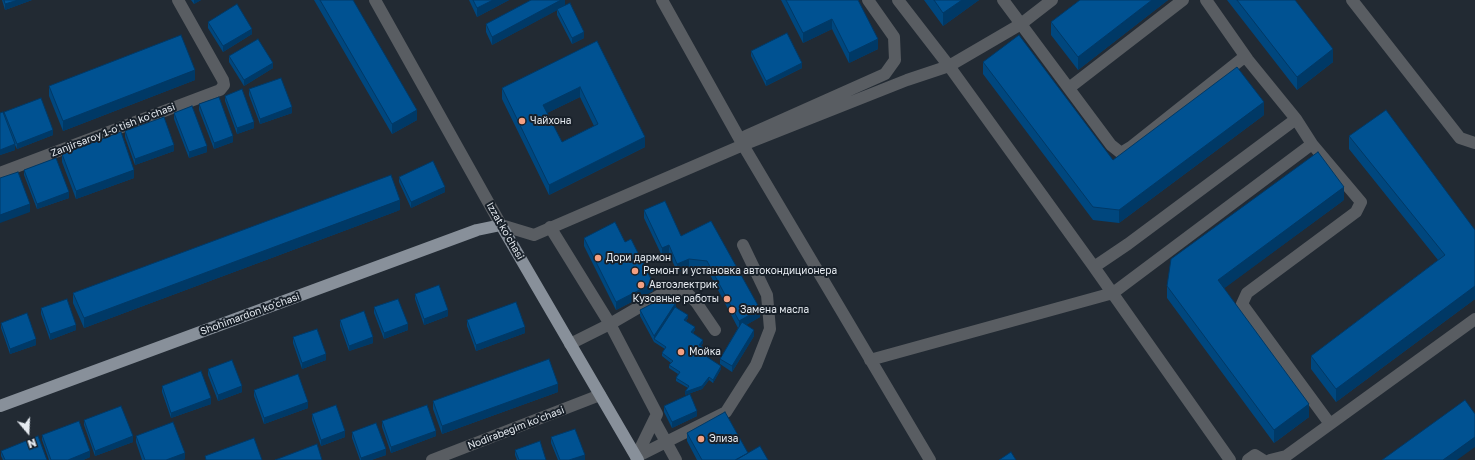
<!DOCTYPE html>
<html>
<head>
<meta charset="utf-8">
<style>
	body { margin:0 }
	#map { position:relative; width:1475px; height:460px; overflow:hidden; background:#222a33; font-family:"Golos Text",sans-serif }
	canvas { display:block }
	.north { position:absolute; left:8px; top:412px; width:40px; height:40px; -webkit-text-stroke:3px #182029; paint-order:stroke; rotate:161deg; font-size:11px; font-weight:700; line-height:16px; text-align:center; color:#e5eaf0 }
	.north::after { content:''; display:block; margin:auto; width:14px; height:18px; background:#e5eaf0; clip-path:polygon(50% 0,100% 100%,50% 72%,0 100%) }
</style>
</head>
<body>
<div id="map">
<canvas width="1475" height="460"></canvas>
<div class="north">N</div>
</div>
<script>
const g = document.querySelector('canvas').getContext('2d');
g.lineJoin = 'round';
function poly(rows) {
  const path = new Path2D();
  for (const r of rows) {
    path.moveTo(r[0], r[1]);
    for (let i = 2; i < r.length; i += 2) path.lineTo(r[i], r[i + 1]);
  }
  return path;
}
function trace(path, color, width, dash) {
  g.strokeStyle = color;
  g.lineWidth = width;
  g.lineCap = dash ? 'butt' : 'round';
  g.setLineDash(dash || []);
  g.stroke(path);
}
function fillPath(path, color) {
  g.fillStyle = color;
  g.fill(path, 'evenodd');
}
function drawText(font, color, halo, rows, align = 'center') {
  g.font = font + ' "Golos Text",sans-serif';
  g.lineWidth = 4;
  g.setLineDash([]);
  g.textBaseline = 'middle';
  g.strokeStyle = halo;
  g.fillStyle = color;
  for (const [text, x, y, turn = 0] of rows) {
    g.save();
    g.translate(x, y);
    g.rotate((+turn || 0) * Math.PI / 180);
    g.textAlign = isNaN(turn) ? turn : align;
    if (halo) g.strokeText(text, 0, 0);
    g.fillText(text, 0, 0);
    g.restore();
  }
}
trace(poly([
	[375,0,501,225,534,235,743,145,907,80,949,66,1021,24,1052,0],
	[662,0,743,145,930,460],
	[898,0,949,66,1094,267,1128,244,1296,119],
	[1003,0,1111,145,1121,153,1131,147,1243,58,1248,60],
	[1352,0,1460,138,1475,143],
	[1069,88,1183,0],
	[746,136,885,74,895,60,894,37,868,0],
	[1312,144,1361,202,1356,212,1247,293,1242,304,1330,424],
	[0,173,220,90,224,85,223,80,178,0],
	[550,227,610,324,657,414,636,457],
	[1094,267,1230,460],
	[570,344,610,324,667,291,682,288,696,302,715,330],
	[870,360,1113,293,1312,144,1296,119,1248,60,1206,0],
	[654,420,676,460],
	[636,457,726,412,756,365,770,329,767,295,743,245],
	[432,460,600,395],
	[1248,460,1255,455,1263,460],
	[1270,460,1286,456,1475,319]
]), '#595d62', 12);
trace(poly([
	[0,406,477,230,501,225,638,460]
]), '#88909a', 12);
fillPath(poly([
	[2,0,32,0,5,10],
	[191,0,201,0,194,4],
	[314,0,353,0,417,120,392,134],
	[469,0,509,0,477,17],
	[565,0,565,5,584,38,572,44,557,15,557,10,492,45,486,32,486,24],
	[781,0,858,0,878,49,849,63,832,29,803,43],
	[924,0,979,0,943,26],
	[1080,0,1168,0,1078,70,1051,35,1051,22],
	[1227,0,1295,0,1333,62,1297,90],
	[208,22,252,34,223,52,208,28],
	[597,41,645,147,549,195,502,99,502,88],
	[580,97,594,126,562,142,547,113],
	[751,51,802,68,766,86,751,56],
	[229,56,273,68,244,86,229,62],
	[983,62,1113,160,1264,115,1119,223,1093,220,983,74],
	[195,80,63,131,49,96,49,86],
	[249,89,292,113,260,124,249,95],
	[225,96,254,128,237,134,225,101],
	[199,104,233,142,214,149,199,110],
	[4,112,53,135,17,149,15,145,15,150,0,155,0,113,4,116],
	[174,113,207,152,189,158,174,119],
	[125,131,174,151,135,165,125,137],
	[1349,136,1475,230,1475,299,1336,402,1311,369,1311,356,1438,260,1349,149],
	[62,154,134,178,76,199,62,162],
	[24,170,69,198,37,209,24,175],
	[399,177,445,192,411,208,399,182],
	[1344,200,1224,288,1309,417,1274,443,1167,298,1167,286],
	[400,210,84,328,73,303,73,293],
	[644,210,681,236,711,221,760,317,746,325,754,336,732,372,720,364,720,359,738,328,707,269,689,267,677,272,669,253,662,256,644,218],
	[584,238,625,242,653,291,616,310,584,246],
	[415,294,448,316,424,325,415,299],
	[676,305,676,307,688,318,686,321,695,330,693,333,703,343,701,346,711,355,709,358,721,369,713,383,709,380,702,389,685,395,688,388,676,381,676,378,678,374,669,368,669,365,671,363,662,356,662,353,665,349,654,342,640,316,640,310],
	[374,307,408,330,384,339,374,313],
	[41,308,76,330,50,340,41,314],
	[340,320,373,343,349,351,340,326],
	[467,320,525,333,476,351,467,326],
	[1,323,36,345,10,354,1,328],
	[293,337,326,360,302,369,293,343],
	[208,369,242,392,218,401,208,375],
	[162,386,211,404,171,418,162,392],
	[254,390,308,408,264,424,254,396],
	[558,392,442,434,433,409,433,401],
	[664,406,697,416,672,428,664,412],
	[312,414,345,437,321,446,312,420],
	[84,420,133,442,95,456,84,425],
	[382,421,436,436,391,453,382,427],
	[352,432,386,455,371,460,360,460,352,438],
	[687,433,748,453,768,460,697,460,687,441],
	[42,435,90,457,83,460,49,460,42,440],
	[136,436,185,459,181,460,142,460,136,442],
	[551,437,585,460,558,460,551,443],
	[515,450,546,460,517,460,515,455],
	[1,451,47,460,3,460,1,456]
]), '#00477e');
fillPath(poly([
	[18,0,32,0,5,10,5,4],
	[194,0,201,0,194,4],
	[493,0,509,0,477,17,477,8],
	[561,0,565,0,565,6,492,45,492,37],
	[962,0,979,0,943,26,943,13],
	[1152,0,1168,0,1078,70,1078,57],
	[832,19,832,29,803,43,803,33],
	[252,29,252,34,223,52,223,46],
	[584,32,584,38,572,44,572,38],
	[878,39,878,49,849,63,849,53],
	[1333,49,1333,62,1297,90,1297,77],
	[273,63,273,68,244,86,244,80],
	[802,63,802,68,766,86,766,81],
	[195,70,195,80,63,131,63,121],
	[580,87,580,97,543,115,543,105],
	[1264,102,1264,115,1119,223,1119,210],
	[292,107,292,113,260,124,260,119],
	[417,110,417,120,392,134,392,124],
	[254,122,254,128,237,134,237,128],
	[53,130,53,135,17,149,17,144],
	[233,136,233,142,214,149,214,143],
	[645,137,645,147,549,195,549,185],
	[15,144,15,150,0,155,0,150],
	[174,145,174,151,135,165,135,159],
	[207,146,207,152,189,158,189,152],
	[134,170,134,178,76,199,76,191],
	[445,187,445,192,411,208,411,202],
	[1344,187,1344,200,1218,293,1218,280],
	[69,192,69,198,37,209,37,204],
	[400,200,400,210,84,328,84,318],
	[30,204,30,212,0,223,0,215],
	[669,245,669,253,662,256,662,248],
	[689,259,689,267,677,272,677,264],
	[653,283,653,291,616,310,616,302],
	[1475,286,1475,299,1336,402,1336,389],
	[676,300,676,305,675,310,654,339,654,336],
	[760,309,760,317,739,329,739,321],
	[448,310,448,316,424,325,424,319],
	[688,315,688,318,684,323,684,320],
	[408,324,408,330,384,339,384,333],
	[76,325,76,330,50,340,50,334],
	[525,327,525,333,476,351,476,345],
	[695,327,695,330,691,335,691,332],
	[754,330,754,336,732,372,732,366],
	[373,337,373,343,349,351,349,346],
	[36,339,36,345,10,354,10,349],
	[703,340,703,343,699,348,699,345],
	[711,352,711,355,707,360,707,357],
	[326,354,326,360,302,369,302,363],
	[721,366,721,369,713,383,713,380],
	[709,377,709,380,702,389,685,395,685,392],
	[558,384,558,392,442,434,442,426],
	[242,386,242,392,218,401,218,395],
	[211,398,211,404,171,418,171,413],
	[308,402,308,408,264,424,264,418],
	[1309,404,1309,417,1274,443,1274,430],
	[697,411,697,416,672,428,672,422],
	[345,431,345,437,321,446,321,440],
	[436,431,436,436,391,453,391,447],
	[133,436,133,442,95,456,95,451],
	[1475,437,1475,447,1457,460,1443,460],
	[386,449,386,455,371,460,361,460,361,458],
	[90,451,90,457,83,460,68,460],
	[185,453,185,459,181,460,166,460],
	[585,455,585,460,569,460]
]), '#003966');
const building = poly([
	[4,0,18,0,5,4,4,0],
	[320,0,353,0,417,110,392,124,320,0],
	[473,0,493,0,477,8,473,0],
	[531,0,561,0,492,37,486,24,531,0],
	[786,0,858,0,878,39,849,53,832,19,803,33,786,0],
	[934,0,962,0,943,13,934,0],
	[1080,0,1152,0,1078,57,1051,22,1080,0],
	[1237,0,1295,0,1333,49,1297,77,1237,0],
	[570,3,584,32,572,38,557,9,570,3],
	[237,4,252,29,223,46,208,22,237,4],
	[787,33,802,63,766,81,751,51,787,33],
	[181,35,195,70,63,121,49,86,181,35],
	[1019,35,1113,160,1237,67,1264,102,1119,210,1093,207,983,62,1019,35],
	[258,39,273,63,244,80,229,56,258,39],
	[597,41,645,137,549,185,502,88,597,41],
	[580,87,598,124,562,142,543,105,580,87],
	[281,78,292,107,260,119,249,89,281,78],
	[242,89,254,122,237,128,225,96,242,89],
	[219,97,233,136,214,143,199,104,219,97],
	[41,98,53,130,17,144,4,112,41,98],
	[192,106,207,146,189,152,174,113,192,106],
	[1386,110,1475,230,1475,286,1336,389,1311,356,1445,255,1349,136,1386,110],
	[3,112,15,144,0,150,0,113,3,112],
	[164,117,174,145,135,159,125,131,164,117],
	[121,132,134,170,76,191,62,154,121,132],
	[1318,152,1344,187,1218,280,1309,404,1274,430,1167,286,1171,259,1318,152],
	[56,158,69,192,37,204,24,170,56,158],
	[433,161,445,187,411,202,399,177,433,161],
	[18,172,30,204,0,215,0,178,18,172],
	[391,175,400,200,84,318,73,293,391,175],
	[665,201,681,236,711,221,760,309,739,321,707,261,689,259,677,264,669,245,662,248,644,210,665,201],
	[615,222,625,242,631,239,653,283,616,302,584,238,615,222],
	[439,285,448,310,424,319,415,294,439,285],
	[669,295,674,296,676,300,675,304,654,336,640,310,669,295],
	[67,299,76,325,50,334,41,308,67,299],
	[398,299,408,324,384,333,374,307,398,299],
	[516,302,525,327,476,345,467,320,516,302],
	[675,307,688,315,684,320,695,327,691,332,703,340,699,345,711,352,707,357,721,366,713,380,709,377,702,386,685,392,689,386,676,378,680,372,669,365,673,361,662,353,666,347,654,339,675,307],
	[364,311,373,337,349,346,340,320,364,311],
	[27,313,36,339,10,349,1,323,27,313],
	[742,322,754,330,732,366,720,359,742,322],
	[317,329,326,354,302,363,293,337,317,329],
	[549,359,558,384,442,426,433,401,549,359],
	[232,360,242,386,218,395,208,369,232,360],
	[201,371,211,398,171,413,162,386,201,371],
	[298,374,308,402,264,418,254,390,298,374],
	[690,394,697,411,672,422,664,406,690,394],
	[1465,400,1475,414,1475,437,1443,460,1382,460,1465,400],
	[336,405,345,431,321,440,312,414,336,405],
	[427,405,436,431,391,447,382,421,427,405],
	[121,406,133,436,95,451,84,420,121,406],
	[725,412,748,453,735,460,702,460,687,433,725,412],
	[79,421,90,451,68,460,51,460,42,435,79,421],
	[173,422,185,453,166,460,145,460,136,436,173,422],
	[376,423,386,449,361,458,352,432,376,423],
	[575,429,585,455,569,460,560,460,551,437,575,429],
	[38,436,47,460,5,460,1,451,38,436],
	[254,438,262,460,206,460,205,456,254,438],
	[540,441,546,460,519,460,515,450,540,441],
	[317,444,322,460,275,460,317,444],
	[760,446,768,460,736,460,760,446],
	[1011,452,1016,460,999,460,1011,452]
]);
fillPath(building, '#005292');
trace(building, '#003966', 1);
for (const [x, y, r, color] of [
	[522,121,4,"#f3a082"],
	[598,258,4,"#f3a082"],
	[635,271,4,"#f3a082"],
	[641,285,4,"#f3a082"],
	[727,299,4,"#f3a082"],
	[732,310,4,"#f3a082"],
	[681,352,4,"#f3a082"],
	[701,439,4,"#f3a082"]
]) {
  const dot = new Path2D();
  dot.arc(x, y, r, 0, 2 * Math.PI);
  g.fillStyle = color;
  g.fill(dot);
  trace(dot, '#182029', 1.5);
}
drawText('10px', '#e5eaf0', '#182029', [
	["Чайхона",530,121],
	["Дори дармон",606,258],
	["Ремонт и установка автокондиционера",643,271],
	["Автоэлектрик",649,285],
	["Кузовные работы",719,299,"right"],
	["Замена масла",740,310],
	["Мойка",689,352],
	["Элиза",709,439]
], 'left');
drawText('10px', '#e5eaf0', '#182029', [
	["Zanjirsaroy 1-o'tish ko'chasi",113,130,-21],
	["Izzat ko'chasi",505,231,60],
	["Shohimardon ko'chasi",250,314,-20],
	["Nodirabegim ko'chasi",516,428,-21]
]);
</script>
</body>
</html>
